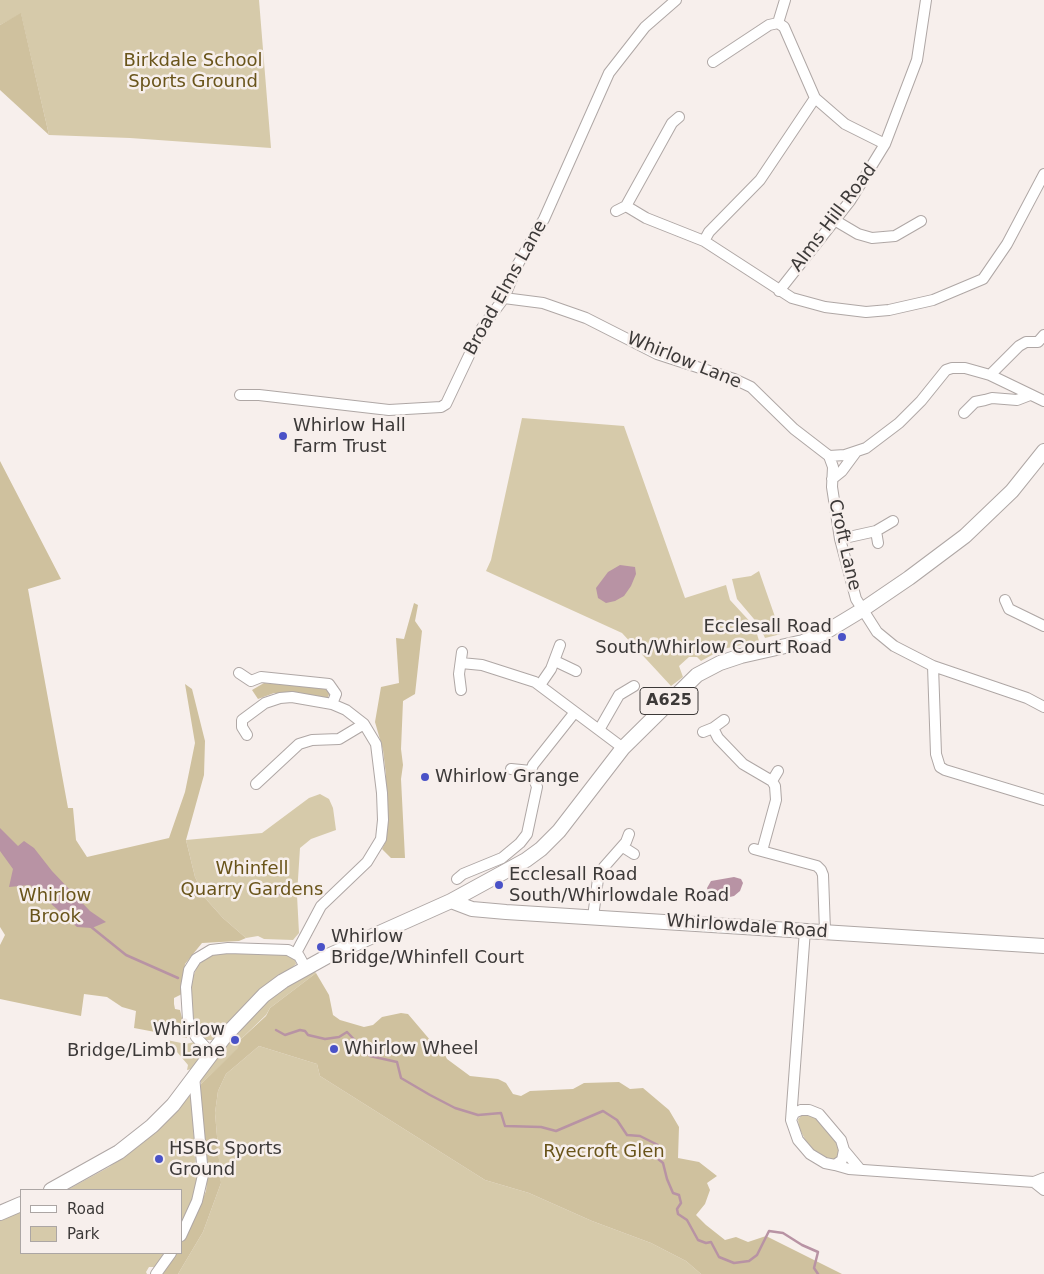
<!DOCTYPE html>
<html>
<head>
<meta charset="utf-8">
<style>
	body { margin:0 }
	#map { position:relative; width:1044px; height:1274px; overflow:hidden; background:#f7efec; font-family:"DejaVu Sans",sans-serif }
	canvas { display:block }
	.legend { position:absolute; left:20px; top:1189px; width:162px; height:65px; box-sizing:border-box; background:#f7efec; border:1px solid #aca6a4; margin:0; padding:6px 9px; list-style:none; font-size:15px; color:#3c3938 }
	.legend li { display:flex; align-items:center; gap:10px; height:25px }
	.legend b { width:25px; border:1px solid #aca6a4 }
</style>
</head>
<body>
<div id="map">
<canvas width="1044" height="1274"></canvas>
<ul class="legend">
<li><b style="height:6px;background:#fff"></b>Road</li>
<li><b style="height:14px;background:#d6caaa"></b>Park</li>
</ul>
</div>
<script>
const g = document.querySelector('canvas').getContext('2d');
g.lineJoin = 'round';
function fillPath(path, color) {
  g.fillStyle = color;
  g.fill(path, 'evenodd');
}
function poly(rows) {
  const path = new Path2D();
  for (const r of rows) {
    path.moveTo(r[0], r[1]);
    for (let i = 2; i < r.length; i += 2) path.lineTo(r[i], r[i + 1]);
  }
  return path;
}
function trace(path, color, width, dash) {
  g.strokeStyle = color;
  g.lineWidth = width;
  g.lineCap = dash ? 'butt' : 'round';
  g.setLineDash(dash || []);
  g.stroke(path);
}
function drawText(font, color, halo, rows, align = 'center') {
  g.font = font + ' "DejaVu Sans",sans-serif';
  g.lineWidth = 5;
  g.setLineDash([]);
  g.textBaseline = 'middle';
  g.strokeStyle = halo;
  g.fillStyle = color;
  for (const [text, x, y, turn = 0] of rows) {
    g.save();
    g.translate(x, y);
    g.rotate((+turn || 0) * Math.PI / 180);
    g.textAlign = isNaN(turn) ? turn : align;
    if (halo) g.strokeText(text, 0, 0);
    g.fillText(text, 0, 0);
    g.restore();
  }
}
fillPath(poly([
	[0,0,259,0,271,148,130,138,49,135,21,14,0,25],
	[522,418,624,426,685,598,726,585,730,600,755,627,759,641,723,649,701,661,697,657,689,657,679,666,683,677,671,686,622,633,486,571,491,560],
	[759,571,781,634,765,638,759,625,737,599,732,579,751,576],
	[320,794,329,799,333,808,336,830,311,839,300,848,297,895,299,933,293,940,264,939,258,936,246,938,223,918,205,898,195,877,186,840,262,833,309,798],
	[220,953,290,954,295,958,296,964,212,1040,206,1040,200,1034,192,1014,192,979,198,965,208,957],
	[312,968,316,973,270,1008,266,1015,240,1040,239,1048,201,1084,201,1072,270,997],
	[167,1040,186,1044,194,1042,201,1049,201,1055,192,1069,187,1070,188,1065],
	[259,1046,317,1064,320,1076,485,1180,529,1193,592,1221,651,1243,686,1261,701,1274,178,1274,203,1232,221,1183,215,1113,218,1091,226,1074],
	[188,1096,191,1096,197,1180,189,1210,181,1223,181,1190,67,1190,109,1167,139,1146,158,1129],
	[803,1114,811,1114,828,1128,838,1142,840,1151,837,1160,826,1160,816,1154,807,1143,799,1128,798,1119],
	[21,1210,21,1253,164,1253,156,1267,149,1267,146,1272,147,1274,0,1274,0,1219]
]), '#d6caaa');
fillPath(poly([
	[21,13,49,135,0,90,0,25],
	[0,461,61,579,28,589,68,808,73,808,76,840,87,857,169,838,185,792,195,743,185,684,192,689,205,741,204,775,186,840,195,877,205,898,223,918,246,938,239,941,202,943,185,964,182,994,174,998,174,1004,175,1009,180,1010,187,1038,134,1028,136,1011,122,1007,107,997,84,994,81,1016,0,999,0,945,5,935,0,927],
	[414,603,418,605,415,621,422,631,415,694,403,701,401,749,403,765,401,779,405,858,391,858,382,849,386,841,386,775,383,750,375,722,381,687,399,683,396,638,404,639],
	[264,683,325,688,330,692,328,697,322,697,303,694,274,693,258,699,252,690],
	[316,973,329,995,333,1015,340,1020,364,1027,373,1025,382,1017,401,1013,408,1014,436,1047,441,1047,447,1059,470,1076,498,1079,506,1083,513,1094,521,1096,530,1091,573,1089,584,1083,619,1082,630,1089,643,1088,669,1110,679,1127,678,1158,699,1162,717,1176,707,1183,710,1190,705,1204,696,1215,706,1225,725,1240,736,1237,748,1242,766,1236,842,1274,701,1274,686,1261,651,1243,592,1221,529,1193,485,1180,320,1076,317,1064,259,1046,226,1074,218,1091,215,1113,221,1183,203,1232,178,1274,161,1274,175,1253,181,1253,181,1243,190,1229,206,1191,208,1168,199,1090,201,1084,238,1048,240,1040,266,1016,270,1008]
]), '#cfc19e');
fillPath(poly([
	[620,565,635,567,636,574,631,586,624,596,615,601,606,603,598,598,596,588,608,572],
	[0,828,18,846,24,841,34,848,52,871,90,911,106,922,92,928,77,927,30,885,9,887,13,869,0,851],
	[734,877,741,879,743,883,740,891,734,896,717,900,710,898,707,888,711,881],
	[286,883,288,889,282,895,271,895,271,887]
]), '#b893a4');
trace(poly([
	[90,926,126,955,178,978],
	[276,1030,285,1035,300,1030,305,1031,308,1035,325,1039,339,1037,347,1032,370,1056,397,1062,401,1078,430,1095,455,1108,478,1115,501,1113,505,1126,541,1127,556,1131,603,1111,617,1120,627,1135,640,1136,658,1145,657,1158,663,1163,667,1179,673,1193,679,1195,681,1203,677,1209,678,1214,687,1220,698,1240,706,1243,711,1242,719,1257,734,1263,749,1261,757,1255,769,1231,783,1233,802,1245,818,1252,814,1268,818,1274]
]), '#b893a4', 2.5);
const minor = poly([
	[778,23,785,0],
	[713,62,769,25,778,23,784,27,815,98,845,124,885,144],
	[626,206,672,123,679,117],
	[616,211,626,206,646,218,704,241,792,298,825,307,866,312,889,310,933,300,983,279,1007,244,1044,174],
	[836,221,858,234,872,238,895,236,921,221],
	[704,241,709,232,760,180,815,98],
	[779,291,850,201,885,144,917,60,926,0],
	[504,298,543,303,586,318,657,354,734,379,751,387,794,429,829,456,845,455,866,448,899,423,921,401,946,370,952,368,965,368,990,375,1044,401],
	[990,375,1019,346,1026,342,1038,342,1044,335],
	[240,395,259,395,389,410,441,407,446,404,482,328,504,298,518,264,544,219,609,73,645,27,676,0],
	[964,413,975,402,985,400,992,398,1017,400,1030,395],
	[829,456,833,467,832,487,840,539,856,599,877,632,894,646,933,666,1027,698,1044,707],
	[832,479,842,471,856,452],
	[876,531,878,543],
	[840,539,876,531,893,521],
	[1005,600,1009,609,1044,626],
	[555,661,576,671],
	[461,663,482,665,535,682,623,748],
	[933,666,936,754,940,767,945,770,1044,800],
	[239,673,251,681,261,677,329,684,336,694,332,704],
	[540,685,551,669,560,645],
	[461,690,459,674,462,652],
	[713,728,718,738,743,764,772,781,775,786,776,800,762,851],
	[599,730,619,695,634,686],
	[703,732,713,728,724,720],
	[247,735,242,727,242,720,265,703,280,698,292,697,332,704,346,710,364,724,376,744,382,793,383,820,381,839,367,862,321,906,296,953],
	[511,769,531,771],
	[772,781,778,771],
	[256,784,299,744,312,740,339,739,364,724],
	[623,847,634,854],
	[754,849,817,866,821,870,823,875,825,931],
	[457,879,463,874,502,858,520,843,527,834,537,787,531,771,533,765,575,712],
	[593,917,598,879,604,867,626,842,629,834],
	[211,1053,196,1037,188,1020,186,987,189,970,196,959,211,950,228,948,288,950,299,956,305,967],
	[801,1110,809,1110,819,1114,841,1140,844,1150,842,1160,835,1165,825,1163,810,1154,798,1140,791,1120,794,1113,801,1110],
	[791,1120,805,930],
	[844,1150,859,1168],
	[835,1165,849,1169,1034,1182,1044,1178],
	[1034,1182,1044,1190],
	[181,1236,197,1201,203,1175,194,1076],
	[156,1274,171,1253]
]);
const major = poly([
	[451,901,472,909,506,912,1044,946],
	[51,1190,119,1152,152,1126,173,1105,225,1036,264,995,283,981,328,956,451,901,526,860,541,849,559,831,623,748,697,675,720,663,741,656,803,642,824,633,862,610,909,578,965,536,1012,491,1044,451],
	[0,1213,21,1204]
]);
trace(minor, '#afa7a5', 12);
trace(major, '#afa7a5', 16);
trace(minor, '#fff', 10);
trace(major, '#fff', 14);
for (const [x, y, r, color] of [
	[283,436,5,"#4a52c7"],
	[842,637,5,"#4a52c7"],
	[425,777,5,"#4a52c7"],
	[499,885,5,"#4a52c7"],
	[321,947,5,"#4a52c7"],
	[235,1040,5,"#4a52c7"],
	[334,1049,5,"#4a52c7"],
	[159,1159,5,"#4a52c7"]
]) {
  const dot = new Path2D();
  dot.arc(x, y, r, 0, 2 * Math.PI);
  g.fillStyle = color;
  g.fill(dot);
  trace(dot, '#f7efec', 2);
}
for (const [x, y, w] of [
	[669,701,58]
]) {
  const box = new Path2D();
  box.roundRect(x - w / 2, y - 13.5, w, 27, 4);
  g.fillStyle = '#f7efec';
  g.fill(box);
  trace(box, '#3c3938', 1);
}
drawText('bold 16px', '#3c3938', null, [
	["A625",669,701]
]);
drawText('18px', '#69541a', '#f7efec', [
	["Birkdale School",193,61],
	["Sports Ground",193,82],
	["Whinfell",252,869],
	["Quarry Gardens",252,890],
	["Whirlow",55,896],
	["Brook",55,917],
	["Ryecroft Glen",604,1152]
]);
drawText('18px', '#3c3938', '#f7efec', [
	["Alms Hill Road",834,218,-53],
	["Broad Elms Lane",506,288,-61],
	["Whirlow Lane",684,361,22],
	["Croft Lane",844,545,77],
	["Whirlowdale Road",747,927,4]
]);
drawText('18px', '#3c3938', '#f7efec', [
	["Whirlow Hall",293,426],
	["Farm Trust",293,447],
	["Ecclesall Road",832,627,"right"],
	["South/Whirlow Court Road",832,648,"right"],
	["Whirlow Grange",435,777],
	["Ecclesall Road",509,875],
	["South/Whirlowdale Road",509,896],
	["Whirlow",331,937],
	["Bridge/Whinfell Court",331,958],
	["Whirlow",225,1030,"right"],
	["Bridge/Limb Lane",225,1051,"right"],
	["Whirlow Wheel",344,1049],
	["HSBC Sports",169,1149],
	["Ground",169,1170]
], 'left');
</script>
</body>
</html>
